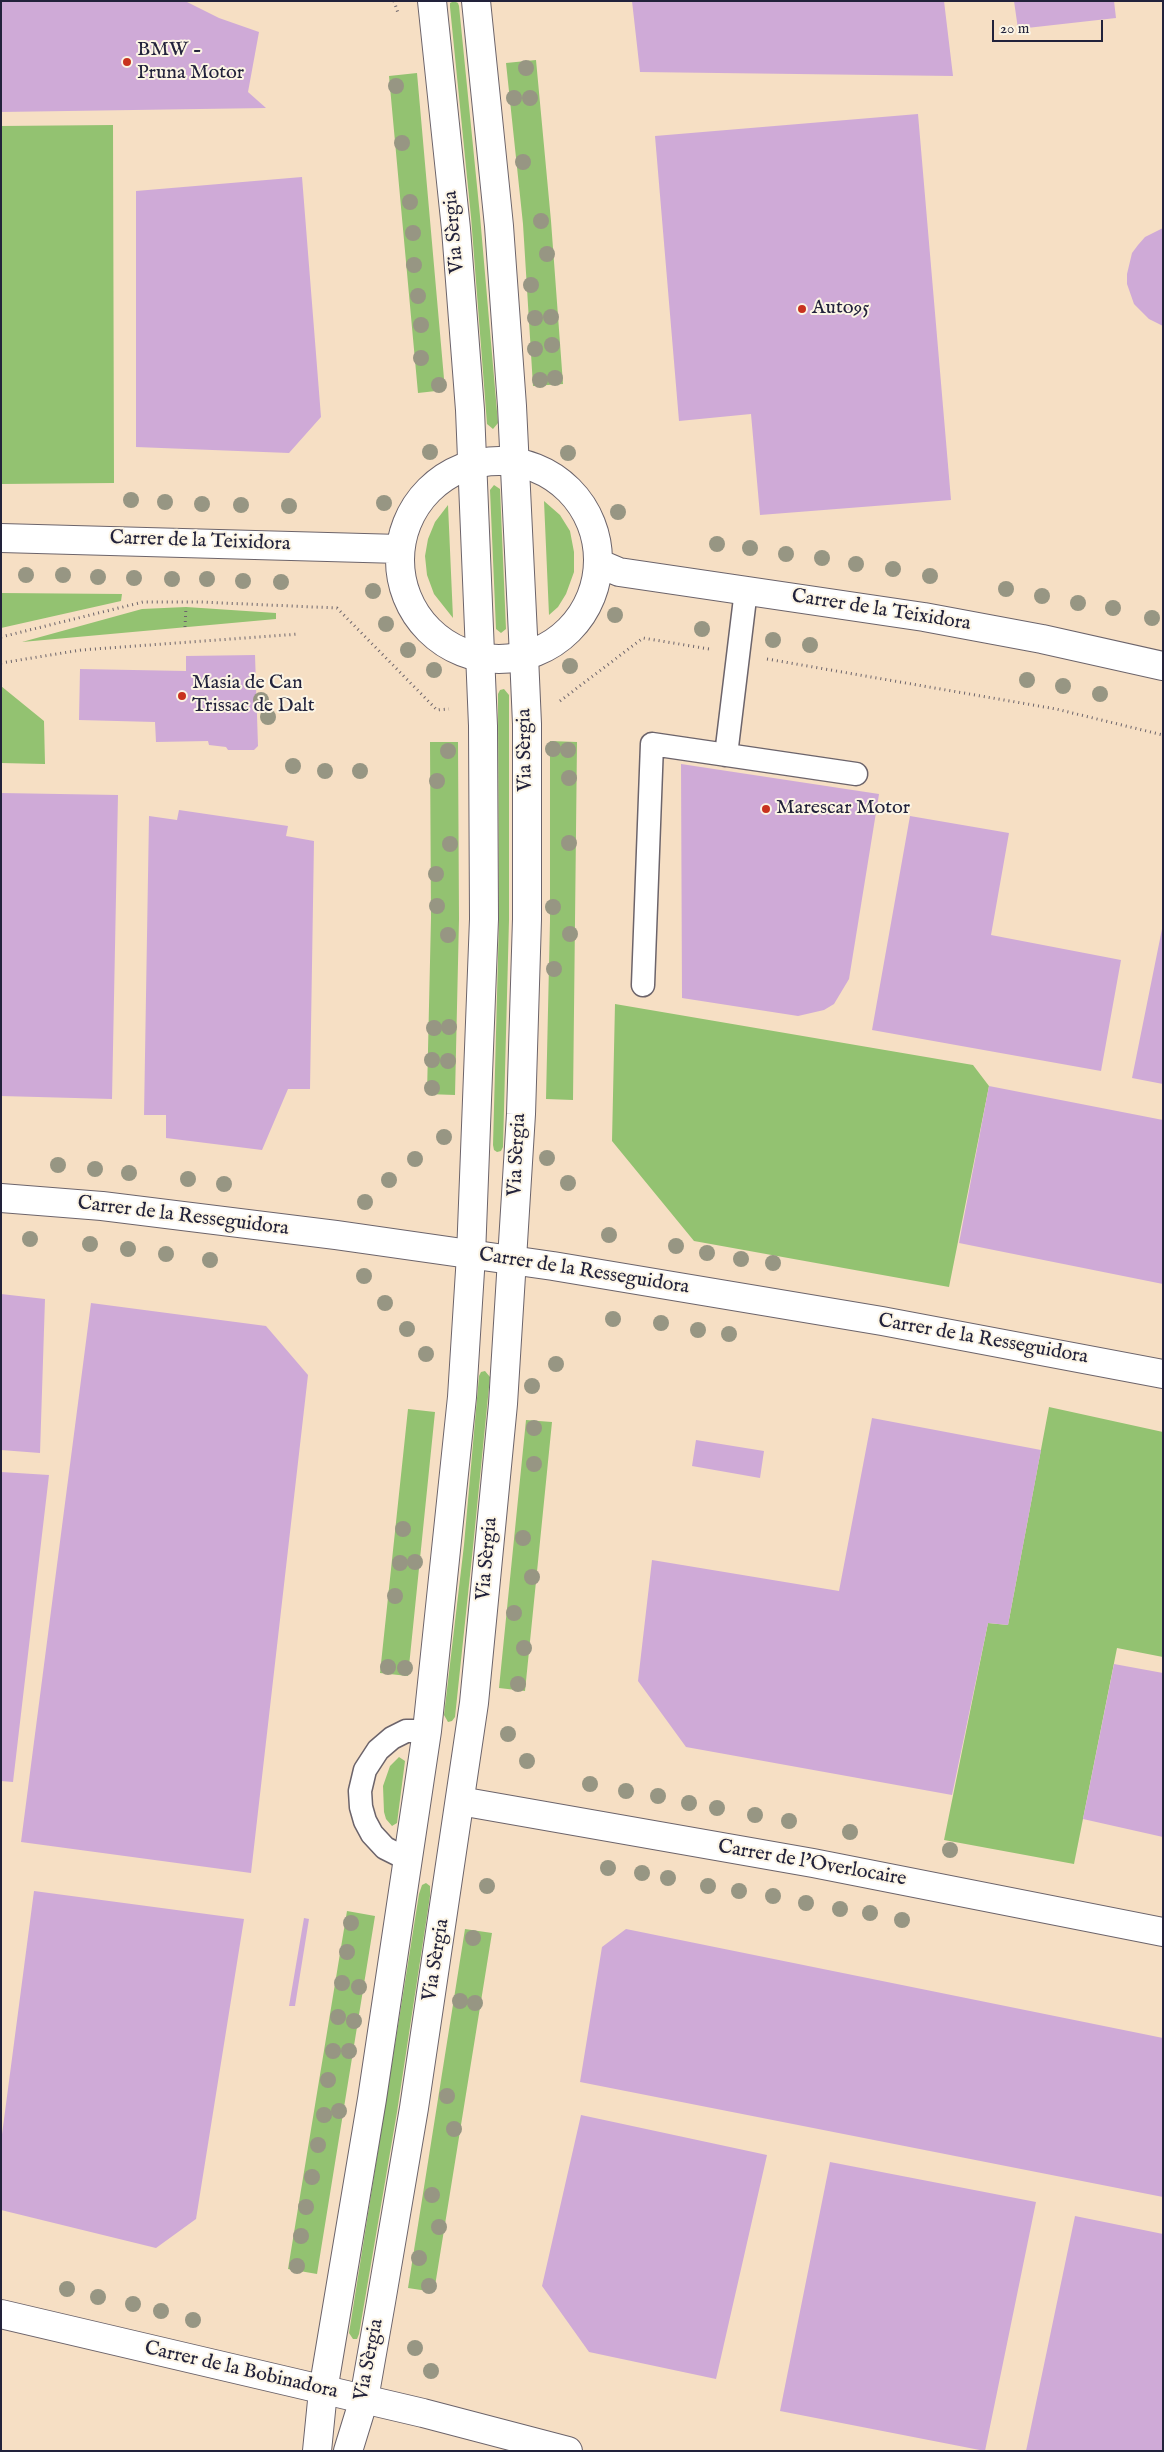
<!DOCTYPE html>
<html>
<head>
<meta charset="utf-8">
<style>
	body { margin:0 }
	#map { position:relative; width:1164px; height:2452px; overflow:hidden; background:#f6dfc4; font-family:"IM FELL English",serif }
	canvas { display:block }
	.frame { position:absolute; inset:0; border:2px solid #22223b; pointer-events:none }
	.scale { position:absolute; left:992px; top:20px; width:111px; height:22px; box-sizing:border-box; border:2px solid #22223b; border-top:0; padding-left:6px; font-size:15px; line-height:18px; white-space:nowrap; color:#22223b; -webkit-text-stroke:4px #fcf5e5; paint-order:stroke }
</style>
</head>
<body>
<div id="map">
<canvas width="1164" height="2452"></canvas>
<div class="frame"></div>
<div class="scale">20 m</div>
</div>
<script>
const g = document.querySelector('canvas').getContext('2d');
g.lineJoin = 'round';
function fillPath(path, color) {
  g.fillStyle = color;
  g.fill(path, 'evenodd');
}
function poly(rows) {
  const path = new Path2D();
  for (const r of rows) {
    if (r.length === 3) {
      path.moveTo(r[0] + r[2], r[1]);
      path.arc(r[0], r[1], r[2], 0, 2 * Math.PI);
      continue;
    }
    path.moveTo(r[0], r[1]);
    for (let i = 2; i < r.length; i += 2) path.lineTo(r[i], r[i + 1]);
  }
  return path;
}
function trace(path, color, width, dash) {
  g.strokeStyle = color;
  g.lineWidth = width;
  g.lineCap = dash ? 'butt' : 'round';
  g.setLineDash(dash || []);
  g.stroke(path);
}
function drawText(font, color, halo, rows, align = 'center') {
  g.font = font + ' "IM FELL English",serif';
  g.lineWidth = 4;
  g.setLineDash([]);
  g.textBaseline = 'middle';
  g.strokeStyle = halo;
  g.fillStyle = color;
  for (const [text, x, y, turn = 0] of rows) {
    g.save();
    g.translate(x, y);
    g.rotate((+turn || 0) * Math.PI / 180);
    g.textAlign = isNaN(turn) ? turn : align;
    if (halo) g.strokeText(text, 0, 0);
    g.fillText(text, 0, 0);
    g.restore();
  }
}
fillPath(poly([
	[454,1,458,3,459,6,480,216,498,423,493,429,487,424,471,217,450,7,450,3],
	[536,60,551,221,563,384,533,386,523,224,506,63],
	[417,73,445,390,418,393,389,76],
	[113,125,114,483,1,484,1,126],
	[494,485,500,489,506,629,501,633,496,629,490,490],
	[544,501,560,515,570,531,574,552,574,572,566,594,558,607,549,615],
	[448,505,453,618,434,594,427,575,425,556,428,539,435,522],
	[1,593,122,594,121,601,1,628],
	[186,607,276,613,276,619,22,642,142,609],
	[1,686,44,721,45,764,1,763],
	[504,689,509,695,509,920,503,1147,501,1151,497,1152,494,1150,493,1145,499,920,498,703,498,694,500,690],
	[550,741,577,742,573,1100,546,1099,550,921],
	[430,742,458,742,459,919,455,1095,427,1094,431,918],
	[615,1004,973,1065,989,1086,949,1287,694,1241,612,1141],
	[485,1371,490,1377,473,1547,455,1717,452,1721,448,1722,444,1715,464,1545,479,1376,481,1372],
	[1049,1407,1163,1432,1163,1657,1117,1648,1074,1864,944,1840,988,1623,1008,1625],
	[408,1409,435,1412,408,1676,380,1673],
	[526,1420,552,1422,525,1691,499,1688],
	[399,1757,405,1761,397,1823,392,1826,386,1819,384,1812,383,1786,390,1766],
	[426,1883,430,1886,430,1896,397,2112,359,2334,357,2339,353,2339,349,2333,419,1894,422,1885],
	[347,1911,375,1916,317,2274,288,2269],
	[465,1929,492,1933,434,2292,408,2288]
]), '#93c271');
fillPath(poly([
	[1,1,185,1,219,18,259,32,248,92,266,108,1,112],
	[632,1,944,1,953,76,640,72],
	[1014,1,1114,1,1116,18,1018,29],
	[918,114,951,500,760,515,751,414,679,421,655,136],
	[302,177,321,417,289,453,136,447,136,191],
	[1163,228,1163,326,1149,319,1134,304,1127,284,1127,274,1132,253,1138,245,1145,237],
	[255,655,258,746,254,750,228,750,226,747,209,745,208,741,156,742,155,722,79,720,80,669,186,671,186,656],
	[681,764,879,794,849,979,834,1004,824,1010,798,1016,682,998],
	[1,793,118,795,112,1099,1,1096],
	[179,810,288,826,286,836,314,841,310,1089,288,1089,262,1150,166,1138,166,1115,144,1115,149,816,177,820],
	[910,816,1009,833,991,935,1121,960,1101,1071,872,1030],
	[1162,929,1163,930,1163,1084,1132,1078],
	[989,1086,1163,1120,1163,1284,959,1243],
	[1,1294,45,1299,40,1453,1,1450],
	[91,1303,266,1326,308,1375,251,1873,21,1842],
	[872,1418,1041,1450,1008,1625,988,1623,952,1795,686,1747,638,1681,652,1560,839,1591],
	[696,1440,764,1451,760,1478,692,1466],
	[1,1472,49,1475,13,1782,1,1781],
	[1114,1664,1163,1673,1163,1837,1083,1819],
	[34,1891,244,1919,196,2219,156,2248,1,2210,1,2142],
	[304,1918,309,1919,295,2006,289,2006],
	[626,1929,1163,2038,1163,2197,580,2082,602,1947],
	[581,2115,767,2155,716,2379,589,2352,542,2286],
	[830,2162,1036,2202,985,2451,780,2411],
	[1075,2216,1163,2234,1163,2451,1026,2451]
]), '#cfaad7');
const lane = poly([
	[726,755,746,590],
	[643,985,652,744,856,774],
	[409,1860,385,1848,372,1834,365,1821,361,1807,360,1791,365,1770,378,1750,392,1738,406,1731,427,1731]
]);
const street = poly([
	[499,560,99],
	[1,538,400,549],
	[598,563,619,572,924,617,1042,639,1163,666],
	[1,1198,102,1206,336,1235,553,1266,882,1321,1163,1374],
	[460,1801,813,1863,1163,1932],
	[1,2314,423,2413,568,2451]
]);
const primary = poly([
	[317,2451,323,2391,372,2099,427,1731,462,1397,471,1255,484,919,483,726,470,410,456,229,432,1],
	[348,2451,364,2399,381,2302,414,2108,474,1703,503,1404,521,1114,527,919,527,724,524,656,512,406,499,226,476,1]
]);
const highway = poly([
	[550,2447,560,2451]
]);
trace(lane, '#6c646b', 25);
trace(street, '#6c646b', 30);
trace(primary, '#6c646b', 30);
trace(highway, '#6c646b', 30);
trace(poly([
	[394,1,398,13],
	[185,627,186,607],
	[1,637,143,602,200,602,337,608,437,710,449,709],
	[767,659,1056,709,1163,735],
	[1,663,81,650,299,634],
	[560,701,643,638,709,649]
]), '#6c646b', 3, [1, 4]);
trace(lane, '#fff', 22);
trace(street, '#fff', 28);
trace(primary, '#fff', 28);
trace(highway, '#fff', 28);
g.fillStyle = '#979683';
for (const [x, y] of [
	[526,68],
	[396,86],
	[514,98],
	[530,98],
	[402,143],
	[523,162],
	[410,202],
	[541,221],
	[413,233],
	[547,254],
	[414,265],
	[531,285],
	[418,296],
	[551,317],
	[535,318],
	[421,325],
	[552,345],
	[535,349],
	[421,358],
	[555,378],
	[540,380],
	[439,385],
	[430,452],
	[568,453],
	[131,500],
	[165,502],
	[384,503],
	[202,504],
	[241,505],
	[289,506],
	[618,512],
	[717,544],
	[750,548],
	[786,554],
	[822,558],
	[856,564],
	[893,569],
	[26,575],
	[63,575],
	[930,576],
	[98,577],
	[134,578],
	[172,579],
	[207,579],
	[243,581],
	[281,582],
	[1006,589],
	[373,591],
	[1042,596],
	[1078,603],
	[1113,608],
	[615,615],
	[1152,618],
	[386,624],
	[702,629],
	[773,640],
	[810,645],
	[408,650],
	[570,666],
	[434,670],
	[1027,680],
	[1063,686],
	[1100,694],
	[261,700],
	[268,717],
	[553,749],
	[568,750],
	[448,751],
	[293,766],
	[325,771],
	[360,771],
	[569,778],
	[437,781],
	[569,843],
	[450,844],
	[436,874],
	[437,906],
	[553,907],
	[570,934],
	[448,935],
	[554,969],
	[449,1027],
	[434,1028],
	[432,1060],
	[448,1061],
	[432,1088],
	[444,1137],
	[547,1158],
	[415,1159],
	[58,1165],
	[95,1169],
	[129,1173],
	[188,1179],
	[389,1180],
	[568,1183],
	[224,1184],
	[365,1202],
	[609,1235],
	[30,1239],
	[90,1244],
	[676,1246],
	[128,1249],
	[707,1253],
	[166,1254],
	[741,1259],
	[210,1260],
	[773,1263],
	[364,1276],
	[385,1303],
	[613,1319],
	[661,1323],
	[407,1329],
	[698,1330],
	[729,1334],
	[426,1354],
	[556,1364],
	[532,1386],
	[534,1428],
	[534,1464],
	[403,1529],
	[523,1538],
	[415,1562],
	[400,1563],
	[532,1577],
	[395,1596],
	[514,1613],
	[524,1648],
	[388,1667],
	[405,1668],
	[518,1684],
	[508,1734],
	[527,1761],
	[590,1784],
	[626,1791],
	[658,1796],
	[689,1803],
	[717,1808],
	[755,1815],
	[789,1821],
	[850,1832],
	[950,1850],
	[608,1868],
	[642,1873],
	[668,1878],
	[487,1886],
	[708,1886],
	[739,1891],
	[773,1896],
	[806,1903],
	[840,1909],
	[870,1913],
	[902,1920],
	[351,1923],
	[473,1938],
	[347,1952],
	[342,1983],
	[359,1987],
	[460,2001],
	[475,2003],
	[338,2017],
	[354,2021],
	[333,2051],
	[349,2051],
	[328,2080],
	[447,2096],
	[339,2111],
	[324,2115],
	[454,2129],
	[318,2145],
	[312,2177],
	[432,2195],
	[306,2207],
	[439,2227],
	[301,2236],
	[419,2258],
	[297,2266],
	[429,2286],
	[67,2289],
	[98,2297],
	[133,2304],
	[161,2311],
	[193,2320],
	[415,2348],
	[431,2371]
]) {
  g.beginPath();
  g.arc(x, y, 8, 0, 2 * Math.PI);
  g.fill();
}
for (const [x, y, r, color] of [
	[127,62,5,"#c8321e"],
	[802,309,5,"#c8321e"],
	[182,696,5,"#c8321e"],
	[766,809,5,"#c8321e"]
]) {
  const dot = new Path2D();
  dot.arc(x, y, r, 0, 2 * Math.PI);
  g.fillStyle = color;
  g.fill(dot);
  trace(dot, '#fcf5e5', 2);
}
drawText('20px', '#22223b', '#fcf5e5', [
	["BMW -",137,51],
	["Pruna Motor",137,74],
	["Auto95",812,309],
	["Masia de Can",192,684],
	["Trissac de Dalt",192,707],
	["Marescar Motor",776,809]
], 'left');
drawText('20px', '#22223b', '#fcf5e5', [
	["Via Sèrgia",455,232,-95],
	["Carrer de la Teixidora",200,542,2],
	["Carrer de la Teixidora",881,611,9],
	["Via Sèrgia",526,750,-91],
	["Via Sèrgia",518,1155,-87],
	["Carrer de la Resseguidora",183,1217,7],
	["Carrer de la Resseguidora",584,1272,9],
	["Carrer de la Resseguidora",983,1340,10],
	["Via Sèrgia",488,1559,-85],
	["Carrer de l'Overlocaire",812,1864,10],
	["Via Sèrgia",437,1960,-81],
	["Via Sèrgia",370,2360,-79],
	["Carrer de la Bobinadora",241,2371,13]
]);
</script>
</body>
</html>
